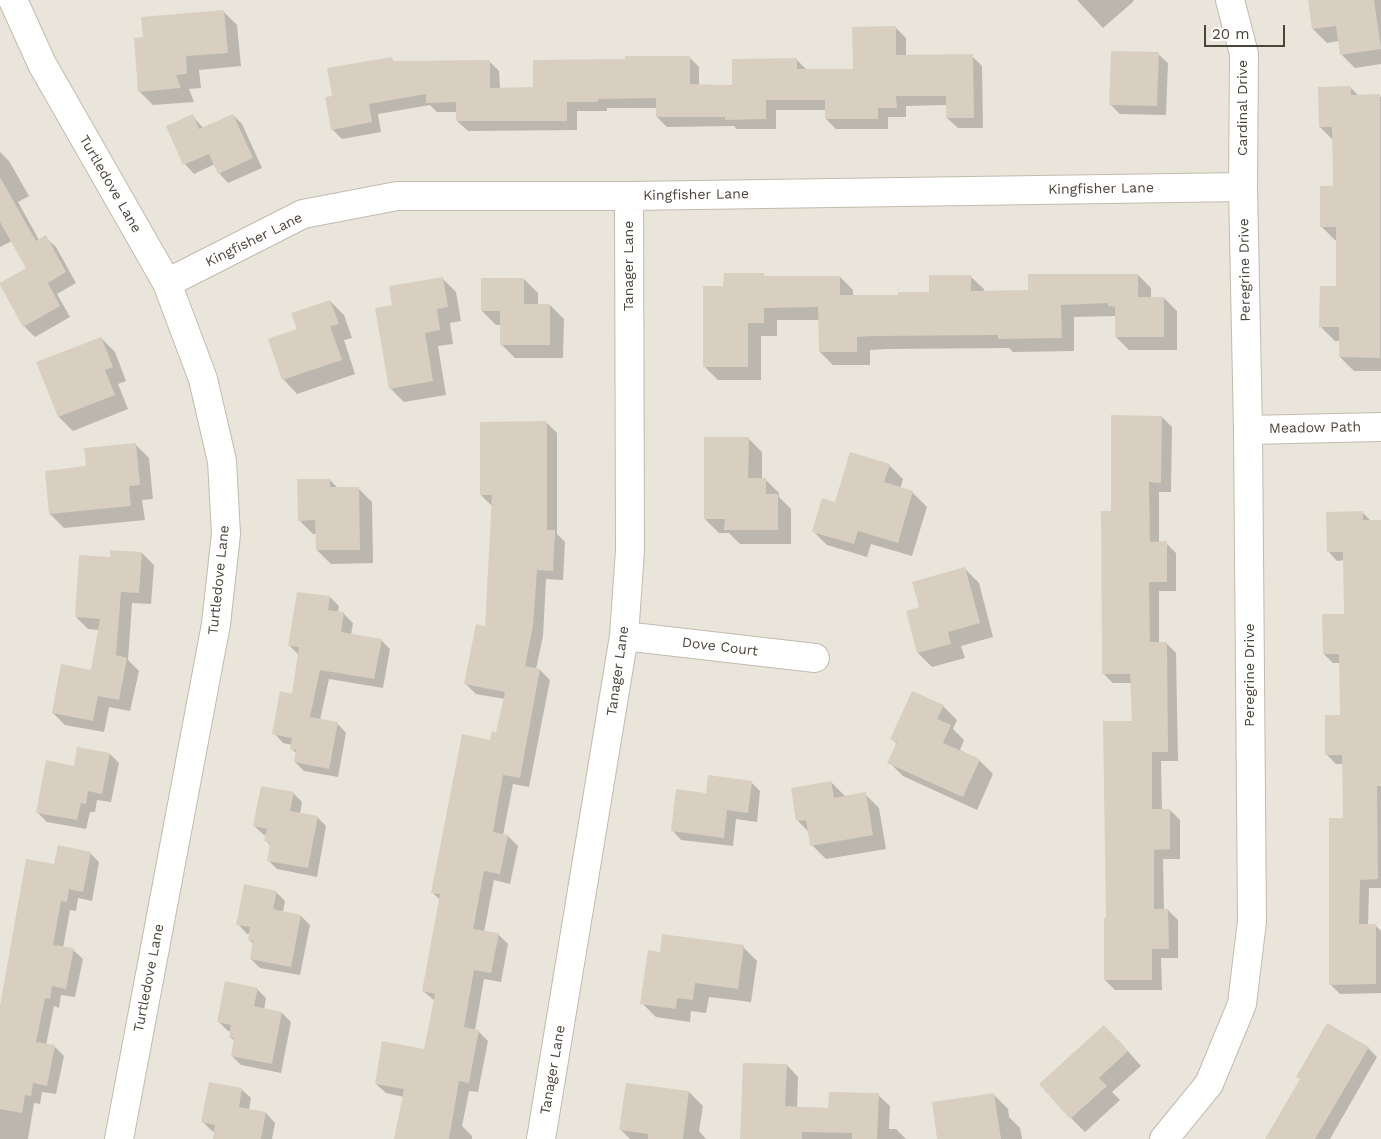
<!DOCTYPE html>
<html>
<head>
<meta charset="utf-8">
<style>
	body { margin:0 }
	#map { position:relative; width:1381px; height:1139px; overflow:hidden; background:#f6f3ec; font-family:"Work Sans",sans-serif }
	canvas { display:block }
	.scale { position:absolute; left:1204px; top:25px; width:81px; height:22px; box-sizing:border-box; border:2px solid #4b4439; border-top:0; padding-left:6px; font-size:15px; line-height:18px; white-space:nowrap; color:#4b4439; -webkit-text-stroke:4px #fff; paint-order:stroke }
</style>
</head>
<body>
<div id="map">
<canvas width="1381" height="1139"></canvas>
<div class="scale">20 m</div>
</div>
<script>
const g = document.querySelector('canvas').getContext('2d');
g.lineJoin = 'round';
function fillPath(path, color) {
  g.fillStyle = color;
  g.fill(path, 'evenodd');
}
function poly(rows) {
  const path = new Path2D();
  for (const r of rows) {
    path.moveTo(r[0], r[1]);
    for (let i = 2; i < r.length; i += 2) path.lineTo(r[i], r[i + 1]);
  }
  return path;
}
function trace(path, color, width, dash) {
  g.strokeStyle = color;
  g.lineWidth = width;
  g.lineCap = dash ? 'butt' : 'round';
  g.setLineDash(dash || []);
  g.stroke(path);
}
function drawText(font, color, halo, rows, align = 'center') {
  g.font = font + ' "Work Sans",sans-serif';
  g.lineWidth = 5;
  g.setLineDash([]);
  g.textBaseline = 'middle';
  g.strokeStyle = halo;
  g.fillStyle = color;
  for (const [text, x, y, turn = 0] of rows) {
    g.save();
    g.translate(x, y);
    g.rotate((+turn || 0) * Math.PI / 180);
    g.textAlign = isNaN(turn) ? turn : align;
    if (halo) g.strokeText(text, 0, 0);
    g.fillText(text, 0, 0);
    g.restore();
  }
}
fillPath(poly([
	[0,0,1381,0,1381,1139,0,1139]
]), '#eae5da');
fillPath(poly([
	[1077,0,1133,0,1134,1,1103,28],
	[1310,0,1381,0,1381,64,1355,68,1341,54,1339,41,1327,43,1313,29],
	[223,11,237,25,241,66,199,70,201,88,189,89,194,102,153,105,139,91,145,39],
	[896,28,906,38,906,56,972,56,982,66,983,128,958,128,947,118,947,105,906,106,906,117,888,117,888,129,836,129,826,119,826,110,776,110,776,129,737,129,734,126,667,127,657,117,657,108,607,108,607,111,577,111,577,130,468,131,457,121,457,112,437,112,430,105,378,114,381,132,342,139,332,129,334,97,391,58,394,62,489,61,499,71,500,89,534,88,626,60,689,57,699,67,699,85,733,86,796,59,806,69,854,70],
	[1158,54,1168,63,1166,115,1120,114,1110,104],
	[1350,87,1359,96,1379,96,1381,97,1381,371,1354,371,1340,357,1340,341,1335,341,1321,327,1337,288,1337,240,1335,240,1321,226,1334,187,1333,140,1320,127],
	[192,115,203,128,233,115,242,124,262,168,228,183,219,173,215,164,194,174,185,164],
	[0,152,9,161,29,196,18,202,39,240,45,237,56,247,76,283,57,294,70,317,35,337,24,326,27,269,12,241,0,247],
	[763,274,766,277,840,277,853,290,853,296,900,296,930,293,970,276,984,289,984,292,1029,291,1138,275,1151,288,1151,298,1164,298,1177,311,1177,350,1129,350,1116,337,1116,316,1074,317,1074,351,1013,352,1009,348,886,349,870,350,870,365,833,365,820,352,820,320,777,320,777,336,761,336,761,380,718,380,705,367,725,287],
	[442,278,456,292,461,321,450,323,453,344,438,346,446,395,404,402,390,388,393,306],
	[524,279,538,293,538,305,550,305,564,319,563,358,515,358,501,344,501,325,496,325,482,311],
	[330,301,344,315,352,338,344,340,355,374,297,394,284,380,270,340,299,330],
	[101,338,115,352,126,381,118,384,128,409,73,431,59,417,38,363],
	[1162,417,1172,427,1171,492,1159,492,1159,543,1166,543,1176,553,1176,591,1159,591,1159,643,1166,643,1176,653,1178,761,1161,761,1162,810,1170,810,1180,820,1180,859,1163,859,1164,910,1168,910,1178,920,1178,958,1161,958,1162,990,1115,990,1105,980,1107,919,1133,722,1132,683,1113,683,1103,673,1112,512],
	[547,423,557,433,557,534,565,542,563,580,546,579,543,636,536,669,540,670,550,680,529,787,513,784,503,835,508,836,518,846,510,884,494,880,484,932,498,934,508,944,501,982,484,979,475,1030,478,1031,488,1041,478,1092,469,1091,462,1126,472,1136,472,1139,395,1139,404,1097,386,1093,376,1084,425,1051,435,1001,423,991,440,900,432,892,491,741,497,733,505,699,476,694,466,684,486,627,493,505,491,505,481,495],
	[748,438,762,452,762,479,765,479,779,493,779,497,791,509,791,544,740,544,729,533,719,533,705,519],
	[135,444,149,458,153,499,142,500,145,520,64,528,50,514,46,472,87,467],
	[889,465,903,479,900,489,913,493,927,507,912,556,871,544,867,557,827,545,813,531,836,504],
	[330,480,339,489,358,488,372,502,373,563,331,564,317,550,317,534,313,534,299,520],
	[1362,512,1371,521,1381,521,1381,888,1369,888,1368,925,1375,925,1381,931,1381,993,1340,994,1330,984,1344,819,1344,764,1336,764,1327,755,1341,716,1341,663,1333,663,1324,654,1345,615,1345,560,1337,561,1328,551],
	[142,553,154,565,151,604,132,603,128,660,139,671,130,711,109,707,104,732,65,725,53,713,92,672,100,630,88,629,76,617,111,558],
	[965,569,979,583,993,637,961,646,965,658,932,667,918,653,907,612,921,608],
	[330,597,339,606,338,612,343,613,353,623,351,635,381,640,390,649,383,688,329,679,320,720,337,723,346,733,338,777,304,771,295,762,297,754,292,749,293,745,283,743,274,733,293,695,299,655,289,645],
	[943,706,957,720,953,729,964,740,960,750,979,760,993,774,977,810,903,776,889,762,897,744,892,739],
	[110,754,119,763,111,802,97,800,95,812,90,812,86,829,47,822,37,812,75,767],
	[751,782,760,791,757,822,736,819,733,846,681,840,672,830],
	[831,782,845,796,865,794,879,808,886,849,826,859,812,845,809,832,798,821],
	[293,793,302,802,300,814,317,817,326,826,317,877,277,869,268,860,271,846,266,841,267,836,264,835,254,826],
	[90,853,99,862,92,901,78,898,76,911,70,910,63,948,73,950,83,959,75,997,61,995,59,1008,54,1006,46,1045,54,1046,64,1056,56,1094,42,1092,40,1104,34,1103,28,1139,0,1139,0,1007,55,866],
	[276,892,285,901,283,912,301,916,310,925,300,975,260,968,251,959,254,944,249,940,250,934,247,934,238,924],
	[743,947,757,961,751,1002,709,997,706,1013,691,1011,690,1022,656,1017,642,1003,661,954],
	[257,989,266,998,264,1010,282,1013,291,1022,281,1073,241,1065,232,1056,235,1041,230,1037,231,1031,228,1031,219,1022],
	[1118,1040,1141,1066,1112,1092,1120,1100,1085,1132,1071,1118],
	[1368,1048,1377,1057,1330,1139,1267,1139],
	[787,1065,798,1077,797,1108,829,1109,878,1095,890,1106,889,1129,896,1129,906,1139,742,1139],
	[241,1089,251,1098,249,1110,266,1113,275,1123,272,1139,216,1139,215,1132,212,1131,203,1122],
	[689,1092,703,1106,699,1131,706,1139,630,1139,621,1130],
	[994,1095,1008,1109,1009,1117,1020,1128,1022,1139,939,1139]
]), '#0003');
fillPath(poly([
	[1308,0,1374,0,1381,49,1340,55,1336,26,1312,29],
	[224,10,228,53,186,56,187,74,176,75,181,88,138,92,134,38,143,37,141,17],
	[896,26,896,55,973,54,974,118,946,118,946,96,896,96,897,108,878,108,878,119,825,119,825,100,766,100,766,119,725,120,725,117,656,117,656,98,598,99,598,102,567,102,567,121,456,121,456,102,426,103,426,94,369,104,372,122,331,130,325,97,332,96,327,68,391,57,392,61,490,60,490,88,533,87,533,60,625,59,625,56,690,56,690,84,732,85,732,59,797,58,797,69,853,69,852,27],
	[1111,51,1159,52,1157,106,1109,105],
	[1351,86,1351,95,1380,94,1380,358,1339,357,1339,327,1319,327,1320,286,1336,286,1336,227,1320,227,1320,186,1333,186,1332,127,1319,127,1318,87],
	[193,114,199,129,233,114,253,158,218,174,209,154,183,165,166,126],
	[0,177,36,241,46,235,66,272,48,283,60,306,23,327,0,285,0,283,26,268,0,222],
	[724,273,764,273,764,276,840,276,840,295,898,295,898,292,929,292,929,275,971,275,971,291,1028,290,1028,274,1138,274,1138,297,1164,297,1164,337,1115,337,1115,307,1108,306,1108,303,1061,305,1062,338,998,339,998,335,872,336,857,337,857,352,819,352,818,307,764,308,764,323,748,323,748,367,703,367,703,286,723,286],
	[443,277,448,307,437,309,440,330,425,333,433,381,389,389,375,308,392,305,389,286],
	[481,278,524,278,524,304,550,304,550,345,500,345,500,311,481,311],
	[330,300,339,324,330,326,342,360,282,380,268,339,297,329,291,313],
	[101,337,113,367,105,370,115,395,58,417,36,362],
	[1111,415,1162,416,1161,483,1149,482,1150,542,1167,541,1167,582,1149,582,1150,642,1167,642,1168,752,1152,752,1152,809,1170,809,1170,849,1154,850,1154,909,1168,909,1169,949,1152,949,1152,980,1104,980,1104,918,1106,918,1103,721,1132,721,1130,674,1102,674,1101,511,1111,511],
	[547,421,547,530,555,530,553,571,537,570,533,626,525,666,540,669,520,778,503,775,493,832,508,835,500,874,484,871,473,929,499,933,491,973,474,970,464,1027,479,1030,469,1083,459,1081,449,1139,394,1139,404,1089,375,1084,382,1041,424,1049,435,994,422,991,440,894,431,893,462,734,490,740,492,731,496,732,505,692,464,684,476,624,485,626,492,495,480,495,480,422],
	[704,437,749,437,748,478,766,478,766,494,778,494,778,530,724,530,725,519,704,519],
	[136,443,140,485,129,486,131,506,49,514,45,471,86,466,84,448],
	[850,452,890,464,884,482,913,491,898,543,858,531,854,544,812,532,822,498,835,502],
	[297,479,330,479,330,487,359,487,360,550,316,550,315,520,298,521],
	[1363,511,1363,520,1381,520,1381,786,1377,786,1378,879,1360,880,1359,924,1376,924,1376,984,1329,985,1329,818,1343,818,1342,755,1325,755,1325,715,1340,715,1339,654,1323,654,1322,614,1344,614,1343,552,1327,552,1326,512],
	[110,550,142,552,139,593,121,592,116,655,127,658,119,700,98,696,93,721,52,713,61,664,91,670,100,619,75,617,79,555,110,557],
	[965,567,980,623,948,632,951,644,917,653,906,611,919,607,912,582],
	[297,592,330,596,328,610,344,612,341,632,382,639,374,679,320,670,310,717,338,722,329,769,294,762,296,750,290,749,292,738,272,734,280,691,292,694,299,647,288,646],
	[912,691,944,705,937,719,951,725,943,743,980,759,963,797,887,763,897,742,890,739],
	[77,747,110,753,102,794,88,791,86,804,81,803,77,820,36,813,46,760,74,766],
	[708,775,752,781,748,813,727,810,724,838,671,831,676,789,706,793],
	[831,781,834,798,866,792,873,835,810,846,806,820,796,821,791,788],
	[261,786,294,792,290,811,318,816,308,868,267,861,270,843,264,841,267,829,253,826],
	[58,845,91,852,83,892,69,889,67,902,61,901,53,945,74,948,66,989,52,986,50,999,45,998,36,1042,55,1045,47,1086,33,1083,31,1096,25,1095,22,1113,0,1109,0,1006,26,859,54,864],
	[244,884,277,891,273,909,301,915,291,967,250,959,253,941,248,940,250,927,236,925],
	[662,934,744,945,738,989,695,983,693,1000,677,998,676,1009,640,1004,648,950,660,952],
	[225,981,258,988,254,1006,282,1012,272,1064,231,1056,234,1038,229,1037,231,1025,217,1022],
	[1327,1023,1369,1047,1315,1139,1265,1139,1300,1079,1296,1077],
	[1104,1025,1128,1051,1099,1078,1107,1086,1070,1119,1039,1084],
	[743,1063,787,1064,785,1106,828,1108,829,1092,879,1093,877,1139,852,1139,852,1133,802,1132,802,1139,740,1139],
	[209,1082,242,1088,239,1107,266,1112,261,1139,213,1139,215,1125,201,1122],
	[626,1083,689,1091,683,1139,648,1139,648,1134,619,1130],
	[994,1093,1001,1139,937,1139,932,1102]
]), '#d8cfc1');
const minor = poly([
	[13,0,42,64,167,283,203,379,222,461,226,534,216,624,119,1139],
	[167,283,303,214,397,196,629,196,1243,187],
	[1248,430,1381,427],
	[624,636,815,658],
	[541,1139,624,636,630,550,629,196],
	[1164,1139,1209,1084,1242,1004,1252,921,1248,430,1243,187,1244,54,1230,0]
]);
trace(minor, '#c2bbae', 30);
trace(minor, '#fff', 28);
drawText('14px', '#4b4439', '#fff', [
	["Cardinal Drive",1243,108,-90],
	["Turtledove Lane",110,184,60],
	["Kingfisher Lane",1101,189,-1],
	["Kingfisher Lane",696,195,-1],
	["Kingfisher Lane",254,240,-26],
	["Tanager Lane",629,266,-90],
	["Peregrine Drive",1245,270,-91],
	["Meadow Path",1315,428,-1],
	["Turtledove Lane",219,580,-84],
	["Dove Court",720,647,7],
	["Tanager Lane",618,671,-82],
	["Peregrine Drive",1250,675,-90],
	["Turtledove Lane",149,978,-79],
	["Tanager Lane",553,1070,-80]
]);
</script>
</body>
</html>
